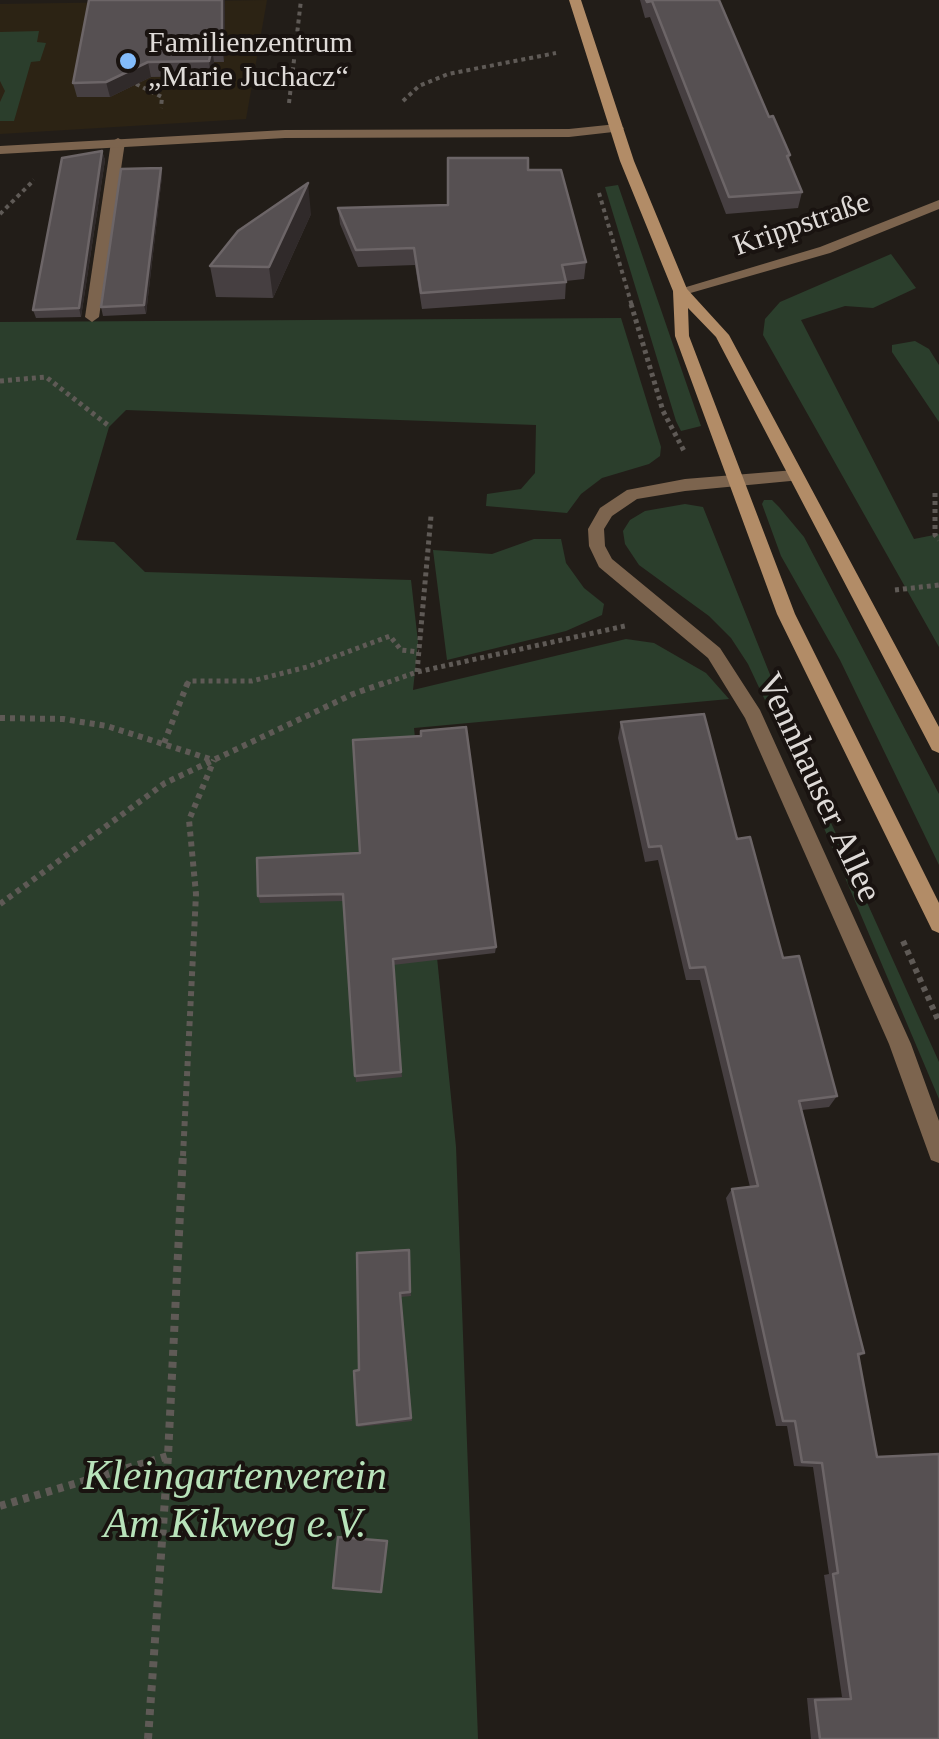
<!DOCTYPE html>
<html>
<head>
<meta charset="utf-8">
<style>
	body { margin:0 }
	canvas { display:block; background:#221d18 }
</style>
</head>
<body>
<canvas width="939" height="1739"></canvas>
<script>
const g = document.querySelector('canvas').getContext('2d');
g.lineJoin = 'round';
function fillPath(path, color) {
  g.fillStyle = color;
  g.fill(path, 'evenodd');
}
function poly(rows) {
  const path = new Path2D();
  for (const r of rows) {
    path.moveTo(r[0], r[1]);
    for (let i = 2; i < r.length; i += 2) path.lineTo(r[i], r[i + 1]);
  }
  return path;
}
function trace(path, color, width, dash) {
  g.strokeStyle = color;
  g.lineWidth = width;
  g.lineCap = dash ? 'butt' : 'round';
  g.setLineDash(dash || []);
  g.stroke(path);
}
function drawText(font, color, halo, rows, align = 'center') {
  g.font = font + ' "Times New Roman",serif';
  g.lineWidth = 8;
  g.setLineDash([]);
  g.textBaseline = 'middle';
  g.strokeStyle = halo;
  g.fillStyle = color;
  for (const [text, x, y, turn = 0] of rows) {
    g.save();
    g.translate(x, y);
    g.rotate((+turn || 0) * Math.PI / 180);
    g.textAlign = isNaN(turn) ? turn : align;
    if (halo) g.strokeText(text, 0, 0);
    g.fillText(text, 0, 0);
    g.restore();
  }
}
fillPath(poly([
	[267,0,246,119,0,134,0,4]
]), '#2c2314');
fillPath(poly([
	[39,31,37,42,46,43,40,61,31,62,14,121,0,121,0,102,5,91,0,81,0,32],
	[618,185,701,426,681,431,676,421,605,187],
	[891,254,916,288,873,308,845,306,801,320,914,539,939,534,939,647,763,335,765,319,780,302],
	[621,318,661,447,660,456,649,464,602,478,581,494,567,513,486,506,487,494,521,489,535,473,536,425,126,410,109,427,76,540,114,542,145,572,411,580,418,642,413,690,626,639,654,643,706,673,729,699,414,728,456,1147,478,1739,0,1739,0,322],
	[915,341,929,349,939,365,939,422,892,352,892,345],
	[764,500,772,500,779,507,804,537,939,794,939,865,840,660,781,556,762,504],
	[685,504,703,507,813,782,804,783,748,664,731,638,709,616,639,565,625,544,623,531,630,520,645,511],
	[534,539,561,539,566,563,584,588,604,604,602,615,566,631,447,660,433,550,492,554],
	[818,794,939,1062,939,1099,810,795]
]), '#2b3e2c');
trace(poly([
	[136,84,162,97,161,108],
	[403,101,419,86,448,74,556,53],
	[289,103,301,0],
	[599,193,632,306],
	[0,214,34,180]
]), '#5f5a56', 4, [4, 4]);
trace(poly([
	[631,304,663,411,684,451],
	[0,381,46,377,109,426],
	[935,493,935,535,939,540],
	[895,590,939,585],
	[417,672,431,516],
	[187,685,189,681,252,681,307,667,390,636,401,650,419,652],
	[380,685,417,672,625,626]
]), '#5f5a56', 5, [4, 4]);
trace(poly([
	[0,718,63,719,107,726,213,760],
	[164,743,188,682],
	[0,904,165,783,353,694,387,682],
	[903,941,939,1022],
	[183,1156,196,894,189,820,214,760]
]), '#5f5a56', 6, [5, 5]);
trace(poly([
	[0,1506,168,1456],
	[148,1739,168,1456,183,1153]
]), '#5f5a56', 8, [6, 6]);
fillPath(poly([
	[118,138,125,142,99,317,92,322,85,317,111,142,118,138]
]), '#7c644e');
fillPath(poly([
	[617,124,624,128,622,131,569,137,285,138,0,154,0,146,285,130,569,129,617,124],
	[939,200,939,209,830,253,680,296,673,291,820,247,939,200],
	[795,470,801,472,801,480,685,491,637,499,612,516,604,529,605,546,612,559,720,648,760,710,911,1044,939,1121,939,1163,931,1160,889,1044,745,718,708,658,599,567,589,546,588,529,600,508,627,490,685,479,795,470]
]), '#7c644e');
fillPath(poly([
	[569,0,581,0,634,161,687,289,729,335,939,727,939,753,932,750,716,337,688,308,689,336,795,614,939,903,939,933,932,930,777,614,675,336,673,291,620,161,569,0]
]), '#b28c67');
fillPath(poly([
	[225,0,224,62,214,62,211,76,151,77,110,97,77,97,73,83],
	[640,0,719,0,769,117,790,155,789,161,802,192,798,208,726,214,650,17,645,18],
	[102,151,105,160,81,317,36,318,33,310],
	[161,168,162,176,146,314,103,316,101,307],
	[528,170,586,262,584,279,566,281,565,299,422,309,415,265,358,267,340,224,338,208,448,205],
	[311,214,273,298,216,297,210,266],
	[621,722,737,839,837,1096,829,1107,802,1110,864,1353,859,1357,877,1457,939,1739,811,1739,807,1698,842,1697,824,1575,829,1574,813,1467,794,1466,787,1426,776,1426,726,1198,732,1189,750,1187,700,980,686,980,658,860,645,862,618,738],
	[257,858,496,947,495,953,393,965,402,1077,356,1082,344,901,260,903,258,896],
	[409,1250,411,1296,401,1297,412,1421,358,1427,357,1425]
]), '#463f41');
fillPath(poly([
	[222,0,225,0,224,62,222,47],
	[212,47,214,62,211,76,209,61],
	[148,62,151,77,110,97,106,82],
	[102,151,105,160,81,317,79,308],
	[161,168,162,176,146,314,144,305],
	[308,183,311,214,273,298,269,267]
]), '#302a2a');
const building = poly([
	[89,0,222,0,222,47,212,47,209,61,148,62,106,82,73,83,89,0],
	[646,0,719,0,769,117,773,116,790,155,787,156,802,192,729,197,652,1,647,2,646,0],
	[102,151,79,308,33,310,62,158,102,151],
	[448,158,528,158,528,170,561,170,586,262,562,265,566,282,421,293,414,248,356,250,338,208,448,205,448,158],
	[161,168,144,305,101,307,121,169,161,168],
	[308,183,269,267,210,266,238,231,308,183],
	[704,714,737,839,750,837,783,958,799,956,837,1096,799,1101,864,1353,858,1354,877,1457,939,1454,939,1739,820,1739,815,1700,851,1699,833,1574,838,1573,822,1463,802,1462,795,1421,783,1421,732,1189,758,1186,705,967,690,968,661,846,649,847,621,722,704,714],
	[466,727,496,947,393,959,401,1072,355,1076,343,894,258,896,257,858,360,853,353,740,421,736,421,731,466,727],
	[409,1250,410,1292,400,1293,411,1418,357,1425,354,1371,359,1370,357,1253,409,1250],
	[338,1537,387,1541,381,1592,333,1588,338,1537]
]);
fillPath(building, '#565052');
trace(building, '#6c6567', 2.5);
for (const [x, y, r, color] of [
	[128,61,10,"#83bcfb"]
]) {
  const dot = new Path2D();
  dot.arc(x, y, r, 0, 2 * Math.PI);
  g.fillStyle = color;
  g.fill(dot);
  trace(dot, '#191310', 4);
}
drawText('30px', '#dfdbd8', '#191310', [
	["Familienzentrum",148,44],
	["„Marie Juchacz“",148,78]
], 'left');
drawText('30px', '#dfdbd8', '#191310', [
	["Krippstraße",802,225,-19]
]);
drawText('35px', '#dfdbd8', '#191310', [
	["Vennhauser Allee",818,788,65]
]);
drawText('italic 42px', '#b8e3ba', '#191310', [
	["Kleingartenverein",235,1478],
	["Am Kikweg e.V.",235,1526]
]);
</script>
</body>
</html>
